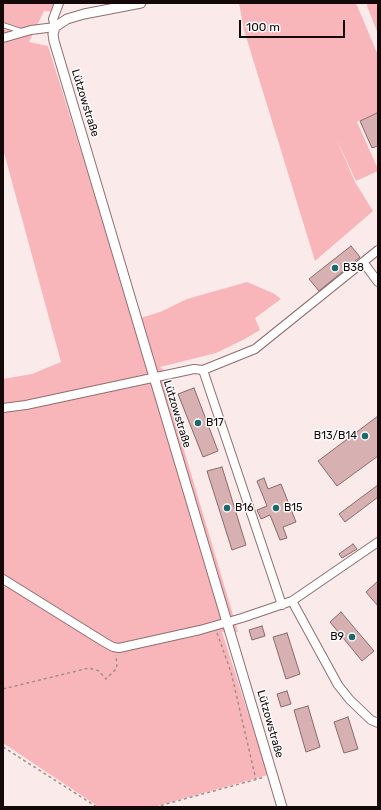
<!DOCTYPE html>
<html>
<head>
<meta charset="utf-8">
<style>
	body { margin:0 }
	#map { position:relative; width:381px; height:810px; overflow:hidden; background:#fbeaea; font-family:Rubik,sans-serif }
	canvas { display:block }
	.frame { position:absolute; inset:0; border:4px solid #150809; pointer-events:none }
	.scale { position:absolute; left:239px; top:20px; width:106px; height:18px; box-sizing:border-box; border:2px solid #150809; border-top:0; padding-left:5px; font-size:12px; line-height:14px; white-space:nowrap; color:#150809; -webkit-text-stroke:3px #fcfcfc; paint-order:stroke }
</style>
</head>
<body>
<div id="map">
<canvas width="381" height="810"></canvas>
<div class="frame"></div>
<div class="scale">100 m</div>
</div>
<script>
const g = document.querySelector('canvas').getContext('2d');
g.lineJoin = 'round';
function fillPath(path, color) {
  g.fillStyle = color;
  g.fill(path, 'evenodd');
}
function poly(rows) {
  const path = new Path2D();
  for (const r of rows) {
    path.moveTo(r[0], r[1]);
    for (let i = 2; i < r.length; i += 2) path.lineTo(r[i], r[i + 1]);
  }
  return path;
}
function trace(path, color, width, dash) {
  g.strokeStyle = color;
  g.lineWidth = width;
  g.lineCap = dash ? 'butt' : 'round';
  g.setLineDash(dash || []);
  g.stroke(path);
}
function drawText(font, color, halo, rows, align = 'center') {
  g.font = font + ' Rubik,sans-serif';
  g.lineWidth = 3;
  g.setLineDash([]);
  g.textBaseline = 'middle';
  g.strokeStyle = halo;
  g.fillStyle = color;
  for (const [text, x, y, turn = 0] of rows) {
    g.save();
    g.translate(x, y);
    g.rotate((+turn || 0) * Math.PI / 180);
    g.textAlign = isNaN(turn) ? turn : align;
    if (halo) g.strokeText(text, 0, 0);
    g.fillText(text, 0, 0);
    g.restore();
  }
}
fillPath(poly([
	[3,3,59,3,55,12,44,11,29,42,48,46,134,320,160,312,187,299,247,282,273,293,281,299,255,318,260,330,243,340,216,353,160,367,165,371,167,376,168,381,165,386,238,632,222,632,268,775,153,807,99,807,3,743,3,379,32,374,61,362,3,149],
	[239,3,356,3,378,55,378,112,357,122,378,169,378,171,356,181,336,138,355,182,373,211,315,261,244,30],
	[367,3,378,3,378,34,367,6]
]), '#f9b6ba');
const building = poly([
	[377,113,378,116,378,146,372,148,360,121,377,113],
	[351,246,360,257,319,291,309,279,351,246],
	[194,388,218,451,203,457,178,394,194,388],
	[378,416,378,456,337,486,318,461,378,416],
	[222,467,246,545,232,550,207,471,222,467],
	[264,478,268,489,281,484,296,522,283,527,287,538,280,540,270,515,261,519,257,510,267,506,257,481,264,478],
	[378,485,378,497,345,522,339,514,378,485],
	[353,544,357,549,342,558,339,554,353,544],
	[378,581,378,606,366,592,378,581],
	[341,612,374,651,362,661,330,622,341,612],
	[262,626,265,636,252,640,249,630,262,626],
	[287,633,300,674,286,679,273,637,287,633],
	[287,691,291,704,281,707,277,694,287,691],
	[308,706,320,747,306,752,294,710,308,706],
	[348,717,358,749,344,753,334,722,348,717]
]);
fillPath(building, '#d7b0b1');
trace(building, '#8c686a', 1);
const service = poly([
	[3,25,21,31]
]);
const minor = poly([
	[3,38,31,30,55,27,53,19,59,3],
	[363,262,378,282],
	[203,370,282,605],
	[3,408,26,405,194,369,203,370,255,349,378,250],
	[3,579,104,642,113,647,119,648,200,630,242,618,292,601,378,542],
	[292,601,338,685,350,700,371,720,378,723]
]);
const tertiary = poly([
	[141,3,84,14,67,19,55,27,53,34,54,41,282,807]
]);
trace(service, '#916d6e', 6);
trace(minor, '#916d6e', 10);
trace(tertiary, '#916d6e', 11);
trace(poly([
	[217,633,231,672,256,780],
	[3,689,89,668,99,671,106,679,117,668,116,655],
	[3,747,97,807],
	[155,807,265,777]
]), '#9e8f8f', 1.5, [3, 3]);
trace(service, '#fff', 4);
trace(minor, '#fff', 8);
trace(tertiary, '#fff', 9);
for (const [x, y, r, color] of [
	[335,268,4,"#1b686f"],
	[198,423,4,"#1b686f"],
	[365,436,4,"#1b686f"],
	[227,508,4,"#1b686f"],
	[276,508,4,"#1b686f"],
	[352,637,4,"#1b686f"]
]) {
  const dot = new Path2D();
  dot.arc(x, y, r, 0, 2 * Math.PI);
  g.fillStyle = color;
  g.fill(dot);
  trace(dot, '#fcfcfc', 1.5);
}
drawText('11px', '#150809', '#fcfcfc', [
	["Lützowstraße",85,103,73],
	["Lützowstraße",177,414,73],
	["Lützowstraße",270,724,74]
]);
drawText('11px', '#150809', '#fcfcfc', [
	["B38",343,268],
	["B17",206,423],
	["B13/B14",357,436,"right"],
	["B16",235,508],
	["B15",284,508],
	["B9",344,637,"right"]
], 'left');
</script>
</body>
</html>
